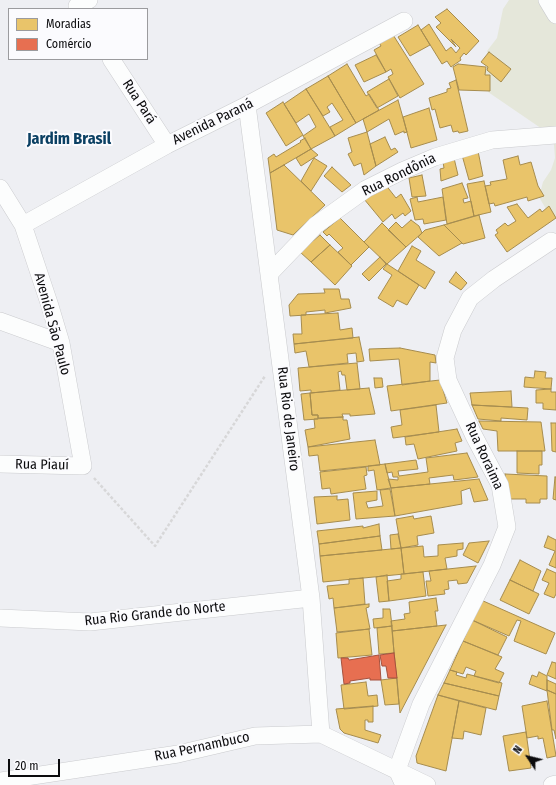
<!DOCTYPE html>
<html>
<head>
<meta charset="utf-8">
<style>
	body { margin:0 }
	#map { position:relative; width:556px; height:785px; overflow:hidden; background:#eeeff3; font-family:"Fira Sans Condensed",sans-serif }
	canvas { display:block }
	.legend { position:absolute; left:8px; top:8px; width:140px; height:52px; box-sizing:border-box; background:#fbfbfe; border:1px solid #9b9b9e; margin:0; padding:5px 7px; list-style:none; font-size:12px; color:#0b0b0d }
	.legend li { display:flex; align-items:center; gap:8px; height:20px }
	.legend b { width:20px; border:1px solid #9b9b9e }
	.north { position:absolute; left:508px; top:737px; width:40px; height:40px; -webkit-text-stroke:3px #fbfbfe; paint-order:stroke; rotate:305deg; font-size:11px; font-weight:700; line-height:16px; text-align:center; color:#0b0b0d }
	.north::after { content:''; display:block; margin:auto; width:14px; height:18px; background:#0b0b0d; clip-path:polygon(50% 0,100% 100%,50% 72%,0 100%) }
	.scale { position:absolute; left:8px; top:759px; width:52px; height:18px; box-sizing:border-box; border:2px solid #0b0b0d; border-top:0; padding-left:5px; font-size:12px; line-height:14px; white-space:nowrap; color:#0b0b0d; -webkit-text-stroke:3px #fbfbfe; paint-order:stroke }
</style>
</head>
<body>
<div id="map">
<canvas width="556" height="785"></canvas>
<ul class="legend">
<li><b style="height:11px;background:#e9c46a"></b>Moradias</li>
<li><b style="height:11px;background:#e76f51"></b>Comércio</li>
</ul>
<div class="north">N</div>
<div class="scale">20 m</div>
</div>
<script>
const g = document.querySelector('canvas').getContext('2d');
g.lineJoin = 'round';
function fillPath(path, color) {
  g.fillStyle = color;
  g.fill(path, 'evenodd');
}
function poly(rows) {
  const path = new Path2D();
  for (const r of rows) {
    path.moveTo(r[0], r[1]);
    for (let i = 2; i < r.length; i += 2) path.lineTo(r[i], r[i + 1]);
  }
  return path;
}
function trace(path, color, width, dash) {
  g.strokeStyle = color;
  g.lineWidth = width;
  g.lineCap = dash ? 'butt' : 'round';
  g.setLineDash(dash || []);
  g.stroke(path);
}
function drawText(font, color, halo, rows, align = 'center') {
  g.font = font + ' "Fira Sans Condensed",sans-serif';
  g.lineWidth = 4;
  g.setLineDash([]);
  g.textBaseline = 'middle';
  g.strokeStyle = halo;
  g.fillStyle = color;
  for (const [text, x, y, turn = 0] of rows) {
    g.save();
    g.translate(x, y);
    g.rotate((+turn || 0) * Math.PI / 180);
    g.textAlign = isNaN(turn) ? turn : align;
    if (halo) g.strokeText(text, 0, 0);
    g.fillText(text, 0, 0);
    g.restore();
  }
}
fillPath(poly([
	[509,0,553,0,556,2,556,219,546,209,539,197,543,182,551,170,555,158,554,145,548,133,488,92,485,80,487,51,497,38,503,9]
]), '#e5e7da');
const homes = poly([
	[447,9,479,41,466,55,464,53,460,58,461,60,451,67,447,61,442,64,421,30,429,24,446,51,451,47,456,53,460,48,451,39,456,47,436,27,441,23,435,17,447,9],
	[418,25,430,45,410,56,398,37,418,25],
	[390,30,424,84,400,98,388,77,393,74,391,69,386,72,374,50,381,46,377,39,390,30],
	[489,52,511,69,501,82,487,70,488,67,481,62,489,52],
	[376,55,386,72,364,82,355,65,376,55],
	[347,64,366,96,369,94,379,110,356,123,328,76,347,64],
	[458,64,486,67,485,75,490,75,490,91,459,90,453,67,458,64],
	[328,76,356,123,335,136,330,127,343,120,332,103,327,107,330,112,323,116,306,89,328,76],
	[389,79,398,96,377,108,367,92,389,79],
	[456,80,468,131,459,133,458,131,453,132,451,125,440,128,435,109,432,110,429,98,447,92,447,89,451,88,449,83,456,80],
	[306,89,335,136,311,149,303,136,316,127,309,114,296,123,284,104,306,89],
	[398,100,407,132,404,133,404,131,395,135,389,119,367,132,363,119,398,100],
	[283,102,303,135,286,146,266,113,283,102],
	[429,108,437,140,411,148,403,117,429,108],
	[367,132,376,166,364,175,361,163,354,166,348,154,352,152,348,138,367,132],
	[385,137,391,150,395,148,398,152,376,166,370,144,385,137],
	[305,138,311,149,270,173,268,158,274,154,276,157,301,142,300,141,305,138],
	[311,149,318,155,301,166,296,158,311,149],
	[478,151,483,176,469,180,462,155,478,151],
	[518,156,520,165,531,162,538,186,544,196,528,201,527,197,495,206,494,203,489,204,485,186,491,185,490,182,507,179,503,160,518,156],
	[314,158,327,166,311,191,301,181,314,158],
	[454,158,458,175,441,181,440,169,444,168,443,162,454,158],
	[284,165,325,205,293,235,277,230,270,173,284,165],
	[332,167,351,185,342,192,324,176,332,167],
	[422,175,426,196,412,197,409,178,422,175],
	[484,181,491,212,474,216,467,184,484,181],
	[462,183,468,198,463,199,464,203,471,201,474,216,447,224,442,189,462,183],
	[385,184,396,198,401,194,411,211,405,216,403,213,395,219,392,214,383,222,364,199,385,184],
	[417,197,418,202,443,197,446,220,424,224,423,219,415,220,410,199,417,197],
	[517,204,528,218,540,209,542,212,549,206,556,218,507,252,495,235,498,233,496,230,505,223,508,226,516,221,507,207,517,204],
	[479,215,485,238,463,244,444,225,479,215],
	[340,218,369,247,351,265,338,252,343,248,329,234,327,236,323,232,340,218],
	[411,220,419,226,422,233,406,247,388,230,396,222,402,228,411,220],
	[382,223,406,247,387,264,364,242,382,223],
	[444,225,462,243,439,256,418,237,425,230,444,225],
	[320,235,330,245,311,262,300,252,320,235],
	[330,245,352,266,335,285,311,262,330,245],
	[412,246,421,251,416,260,435,272,425,289,398,271,412,246],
	[380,257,386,264,369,281,362,274,380,257],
	[387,264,419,285,407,305,397,300,393,307,378,298,392,275,383,269,387,264],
	[456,272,467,283,461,290,449,282,456,272],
	[324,289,339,289,341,299,349,299,351,308,325,313,325,310,306,312,306,315,290,316,289,305,298,294,325,293,324,289],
	[338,313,340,330,352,328,353,338,294,344,293,334,302,334,301,315,338,313],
	[359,337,364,361,357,362,356,353,347,354,348,363,309,367,306,351,295,353,294,344,359,337],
	[400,348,435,355,436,363,430,362,430,381,402,385,399,359,370,361,369,349,400,348],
	[357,363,360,389,347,390,345,375,342,375,341,371,338,372,340,390,311,393,311,390,300,391,298,368,357,363],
	[535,371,546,372,545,378,552,378,551,389,524,387,525,377,534,378,535,371],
	[374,378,382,378,383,387,375,388,374,378],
	[440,380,447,403,391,411,387,386,440,380],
	[369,388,375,414,350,416,350,414,342,414,343,417,318,418,318,415,312,415,310,393,369,388],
	[551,389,551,392,556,392,556,410,543,409,543,403,536,403,536,390,551,389],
	[511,391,512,407,472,405,470,393,511,391],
	[310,393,312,415,318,415,318,419,304,420,301,394,310,393],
	[436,405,439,432,393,438,391,427,402,425,400,410,436,405],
	[472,405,528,408,527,420,501,418,501,421,478,419,472,405],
	[343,417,343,420,347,420,350,439,308,447,305,430,315,428,314,419,343,417],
	[479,421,541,422,545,451,498,451,497,431,483,429,479,421],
	[551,423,556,423,556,452,552,451,551,423],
	[457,429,462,441,455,443,457,451,418,459,414,444,406,445,405,437,457,429],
	[375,440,380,465,320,471,318,455,309,456,308,447,375,440],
	[517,451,542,451,542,465,539,465,539,474,517,473,517,451],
	[467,453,478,477,454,480,453,475,429,478,430,484,391,488,388,479,398,480,398,477,393,477,392,472,387,473,385,464,416,460,418,469,398,471,399,476,428,472,426,458,467,453],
	[385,464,391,488,377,490,374,470,368,471,368,466,385,464],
	[366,467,367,475,364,476,366,489,331,494,330,488,322,489,320,472,366,467],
	[505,474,547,476,547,499,540,499,540,503,526,503,526,499,509,499,505,474],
	[555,477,556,477,556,500,553,499,555,477],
	[479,479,488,500,474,502,470,488,461,491,462,504,395,516,391,488,479,479],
	[390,489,395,516,356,519,353,493,377,491,377,500,366,502,368,508,383,506,380,490,390,489],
	[337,496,337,500,348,499,350,520,317,524,314,497,337,496],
	[413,516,414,519,431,516,434,533,417,536,418,545,401,548,396,519,413,516],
	[379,524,380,536,319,544,317,531,363,526,363,528,379,524],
	[398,534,401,548,391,549,390,535,398,534],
	[380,536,382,550,320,556,319,544,380,536],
	[548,536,556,540,556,568,549,565,555,551,544,547,548,536],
	[489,541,478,563,463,555,469,543,489,541],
	[463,543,463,549,457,550,457,556,445,558,447,569,404,574,401,548,423,546,424,557,438,556,438,545,463,543],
	[401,548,404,574,323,582,320,556,401,548],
	[520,560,541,571,533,591,510,580,520,560],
	[476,566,467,583,458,584,457,580,448,581,449,589,444,590,445,594,428,596,426,581,431,581,429,571,476,566],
	[547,569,556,573,556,594,554,598,544,594,549,583,542,580,547,569],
	[423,572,426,596,389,601,387,581,401,579,401,574,423,572],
	[387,575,389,601,379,602,376,577,387,575],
	[363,578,365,604,334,608,333,598,329,599,327,586,349,584,349,579,363,578],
	[510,580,539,594,529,614,500,600,510,580],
	[436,598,438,611,435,611,437,626,392,631,391,621,405,619,404,614,410,613,409,602,436,598],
	[481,600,555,633,546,654,514,641,521,621,517,620,509,636,472,620,481,600],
	[369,604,369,607,366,608,370,629,337,632,334,608,369,604],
	[383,609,390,609,392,626,374,628,373,619,383,618,383,609],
	[472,620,507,637,498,655,463,641,472,620],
	[446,625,400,713,392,631,446,625],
	[392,626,394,653,379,654,377,628,392,626],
	[369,629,372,655,338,658,336,633,369,629],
	[463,641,502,657,495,669,504,673,499,683,474,676,476,671,466,667,463,674,450,670,463,641],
	[552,662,556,663,556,679,547,675,552,662],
	[450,670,457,672,456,675,466,678,467,674,502,683,499,696,444,683,450,670],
	[539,672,547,676,547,691,529,684,532,675,537,677,539,672],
	[397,678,399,704,385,705,381,680,397,678],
	[547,680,556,684,556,694,547,690,547,680],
	[366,682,368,696,377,695,378,706,344,709,341,685,366,682],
	[444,683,499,696,496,710,438,695,444,683],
	[547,690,556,694,556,739,554,730,552,730,547,690],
	[438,695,459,701,446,771,417,763,416,756,438,695],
	[459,701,486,708,481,735,464,731,463,739,452,738,459,701],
	[547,701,556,756,547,758,543,738,538,739,538,736,527,738,522,706,547,701],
	[373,706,373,722,368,722,368,720,365,720,365,730,381,735,378,743,344,733,340,729,336,709,373,706],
	[526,732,531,768,509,771,503,736,526,732]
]);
fillPath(homes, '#e9c46a');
trace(homes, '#a68c4e', 1);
const shops = poly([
	[394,653,397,678,388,678,386,666,382,666,380,655,394,653],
	[379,655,381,680,370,680,370,678,350,681,350,683,344,684,341,658,348,658,349,660,379,655]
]);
fillPath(shops, '#e76f51');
trace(shops, '#a5513d', 1);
const street = poly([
	[547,0,556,15],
	[77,6,89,0],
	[111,59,167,145],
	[247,105,311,598,321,734],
	[0,188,23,225,50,306,61,343,83,466,0,464],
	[23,225,167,145,247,105,404,21],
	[270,273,316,225,366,189,402,171,435,157,492,140,556,135],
	[0,321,61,343],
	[0,618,90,622,311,598],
	[0,781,178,754,255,736,321,734,427,785],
	[404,785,397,770,421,704,492,565,507,527,500,485,474,436,448,380,445,358,453,330,470,298,494,279,551,241],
	[552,785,556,784]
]);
trace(street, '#cacbce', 18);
trace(poly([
	[94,478,155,546,265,376]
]), '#d7d7d8', 2.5, [3, 2]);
trace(street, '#fcfdfd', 17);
drawText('14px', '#0b0b0d', '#fbfbfe', [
	["Rua Pará",139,102,57],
	["Avenida Paraná",213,122,-26],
	["Rua Rondônia",399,175,-26],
	["Avenida São Paulo",52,324,75],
	["Rua Rio de Janeiro",288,419,83],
	["Rua Roraima",484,456,65],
	["Rua Piauí",42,465,1],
	["Rua Rio Grande do Norte",155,614,-6],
	["Rua Pernambuco",202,747,-12]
]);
drawText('bold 16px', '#0b4063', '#fbfbfe', [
	["Jardim Brasil",69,140]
]);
</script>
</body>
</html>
